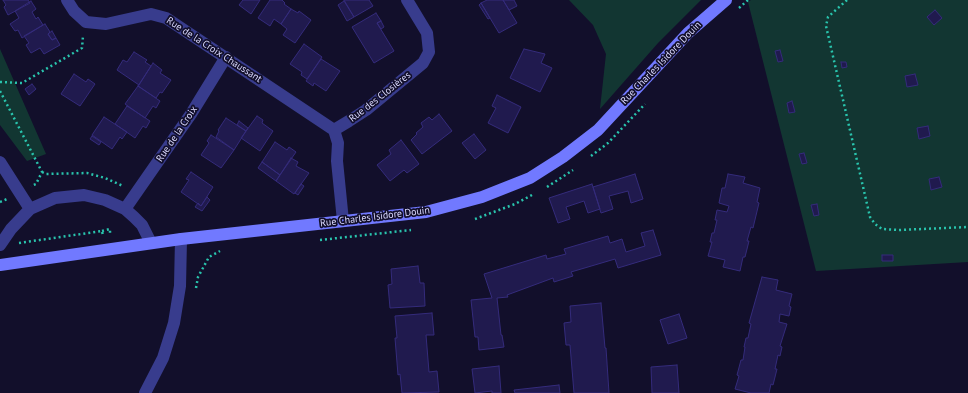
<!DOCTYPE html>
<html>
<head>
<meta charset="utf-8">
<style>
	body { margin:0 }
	canvas { display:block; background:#120f2b }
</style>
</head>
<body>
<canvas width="968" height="393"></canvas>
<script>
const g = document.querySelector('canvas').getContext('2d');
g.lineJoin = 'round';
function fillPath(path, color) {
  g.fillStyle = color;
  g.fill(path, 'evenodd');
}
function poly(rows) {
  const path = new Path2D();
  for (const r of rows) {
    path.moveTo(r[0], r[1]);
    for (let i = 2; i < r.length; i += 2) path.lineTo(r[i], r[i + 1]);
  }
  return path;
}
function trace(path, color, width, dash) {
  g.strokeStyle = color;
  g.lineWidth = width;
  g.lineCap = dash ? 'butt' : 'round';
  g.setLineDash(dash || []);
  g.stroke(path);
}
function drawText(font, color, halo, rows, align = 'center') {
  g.font = font + ' "PT Sans",sans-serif';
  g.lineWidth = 3.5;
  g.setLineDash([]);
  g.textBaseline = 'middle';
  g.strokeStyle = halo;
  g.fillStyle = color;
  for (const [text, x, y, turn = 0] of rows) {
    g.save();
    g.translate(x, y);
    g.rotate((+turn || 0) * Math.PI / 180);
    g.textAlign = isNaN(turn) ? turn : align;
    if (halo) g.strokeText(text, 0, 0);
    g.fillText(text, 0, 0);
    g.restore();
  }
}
fillPath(poly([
	[569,0,701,0,658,43,600,109,606,54,593,25],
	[751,0,968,0,968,262,816,271,748,2],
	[0,49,46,154,27,161,0,125]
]), '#123632');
const building = poly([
	[3,0,28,0,30,3,8,15,4,7,6,5,3,0],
	[243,0,260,0,251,14,239,5,243,0],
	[270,0,282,0,285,3,284,4,291,9,281,24,274,19,270,26,258,18,270,0],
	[344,0,369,0,373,6,354,17,344,0],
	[487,0,503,0,517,23,499,33,481,3,487,0],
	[503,0,514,0,517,6,509,10,503,0],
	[31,1,36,9,32,12,36,19,38,17,43,25,22,38,18,30,15,31,10,24,19,18,15,11,31,1],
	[344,1,354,17,347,21,338,5,344,1],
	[481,3,490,18,488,19,479,5,481,3],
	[291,9,298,13,299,11,311,20,295,43,283,35,287,29,281,24,291,9],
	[935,10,942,18,934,25,927,17,935,10],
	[376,13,381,21,377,23,394,51,374,63,352,27,376,13],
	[381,21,384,27,381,29,377,23,381,21],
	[45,24,50,32,48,34,52,40,56,38,60,45,44,54,40,48,31,53,26,45,29,43,24,36,45,24],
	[52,31,56,38,52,40,48,34,52,31],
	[304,44,322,57,307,79,301,75,302,72,290,64,304,44],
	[524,49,545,54,541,63,552,68,540,92,510,78,524,49],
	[780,50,783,61,778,62,775,51,780,50],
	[134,52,147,60,145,62,151,66,139,85,117,70,123,60,127,62,134,52],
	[321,59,340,71,326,91,314,83,313,86,306,81,321,59],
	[841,62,846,62,847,67,842,68,841,62],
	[153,63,162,70,160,73,171,80,162,93,160,92,156,98,138,86,153,63],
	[74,74,86,82,88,79,95,84,80,106,61,94,74,74],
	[915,74,918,85,907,87,905,76,915,74],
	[32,84,36,89,29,95,25,89,32,84],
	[138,86,160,101,156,108,153,106,145,118,125,104,138,86],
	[497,95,521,107,508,133,488,123,496,108,492,106,497,95],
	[792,101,795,112,789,113,787,103,792,101],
	[127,106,150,121,146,128,143,126,135,138,115,124,127,106],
	[439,114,452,131,422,154,411,140,417,134,416,133,423,127,421,123,429,117,432,120,439,114],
	[257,116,263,120,262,123,273,131,260,151,241,138,257,116],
	[104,117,127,132,122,139,120,137,112,149,92,135,104,117],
	[226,118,246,131,234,150,216,137,219,131,218,130,226,118],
	[239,121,248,128,246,131,237,125,239,121],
	[928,126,930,136,919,139,917,128,928,126],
	[474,134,486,150,475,159,462,143,474,134],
	[211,135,234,150,221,168,201,155,209,143,207,141,211,135],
	[92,136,101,142,99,145,90,139,92,136],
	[401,140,419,164,407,173,404,170,390,181,377,165,391,154,389,150,401,140],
	[275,142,287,150,289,147,296,152,280,175,262,162,275,142],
	[804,153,807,163,802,164,799,154,804,153],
	[291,158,298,162,296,166,309,173,294,194,276,181,291,158],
	[262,162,280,175,276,181,258,168,262,162],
	[191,172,213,187,201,206,181,192,189,180,186,179,191,172],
	[635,174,643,199,631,203,628,191,609,196,613,209,601,213,593,187,635,174],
	[728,174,745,177,743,183,760,188,757,202,759,203,753,228,751,227,747,241,749,241,745,257,743,257,740,271,723,267,725,260,708,256,712,242,710,242,712,233,714,233,717,220,715,220,717,210,727,212,729,206,719,203,722,188,725,188,728,174],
	[939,177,942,187,931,190,929,179,939,177],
	[301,184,304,186,298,195,295,193,301,184],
	[592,184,600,209,588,213,584,201,566,207,570,219,558,223,549,198,592,184],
	[207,197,210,200,202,211,195,207,198,203,201,206,207,197],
	[817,204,819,215,814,216,811,205,817,204],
	[653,230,661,255,618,268,615,259,571,272,573,276,554,282,553,278,507,295,508,297,497,298,501,335,502,335,504,347,479,350,478,337,475,337,471,300,492,298,484,274,546,255,547,259,566,254,564,249,608,236,610,243,622,239,626,252,645,246,641,233,653,230],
	[882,255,893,255,893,261,882,261,882,255],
	[418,266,420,283,424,283,425,306,390,308,388,285,392,284,391,269,418,266],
	[762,277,778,280,776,290,792,294,789,306,791,307,789,316,780,314,779,322,787,324,780,346,782,347,780,356,778,355,775,369,777,369,773,385,771,384,769,393,751,393,735,389,739,376,737,375,741,360,743,360,745,347,744,347,746,338,748,338,751,324,749,323,762,277],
	[601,303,605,348,606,348,609,393,574,393,570,345,566,345,564,323,571,322,570,306,601,303],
	[432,313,434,335,426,335,429,372,437,371,439,392,402,393,400,374,398,375,395,338,397,338,395,316,432,313],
	[679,314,687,338,668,344,660,320,679,314],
	[677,365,679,393,652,393,651,367,677,365],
	[499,366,501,393,492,393,492,391,475,393,472,369,499,366],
	[559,385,560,393,515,393,514,390,559,385]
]);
fillPath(building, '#201a4e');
trace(building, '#342b7b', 1);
trace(poly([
	[847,0,828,17,826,26,870,217,875,224,882,229,899,230,968,227],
	[739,8,748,0],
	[0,82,22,83,82,48,83,36],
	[0,91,42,172,36,184,31,186],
	[591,156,608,143,645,104],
	[42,172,46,174,87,173,105,178,123,186],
	[547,187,573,170],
	[0,202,7,199],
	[475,219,515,204,532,195],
	[102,231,110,229,110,235],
	[320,240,411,230],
	[19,243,102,231,103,236],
	[196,288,198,277,209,257,220,251]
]), '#29c4ad', 2.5, [2, 3]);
trace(poly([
	[67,0,74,11,86,22,106,24,151,14,166,18,334,130],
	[334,130,349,121,366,110,423,63,429,52,427,33,407,0],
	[334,130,338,143,337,161,343,221],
	[0,162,30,209],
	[125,209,191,114,226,57],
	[0,245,11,229,30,209,55,198,84,195,105,200,125,209,134,217,142,225,151,243],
	[145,393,163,358,174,323,180,286,181,239]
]), '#383c8d', 12);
trace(poly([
	[0,265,181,239,426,212,482,197,530,178,563,157,598,130,688,33,726,0]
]), '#7179ff', 12);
drawText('10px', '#dbdaff', '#120f2b', [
	["Rue de la Croix Chaussant",214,50,33],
	["Rue Charles Isidore Douin",661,63,-46],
	["Rue des Closières",380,97,-38],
	["Rue de la Croix",177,134,-56],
	["Rue Charles Isidore Douin",375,217,-7]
]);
</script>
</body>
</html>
